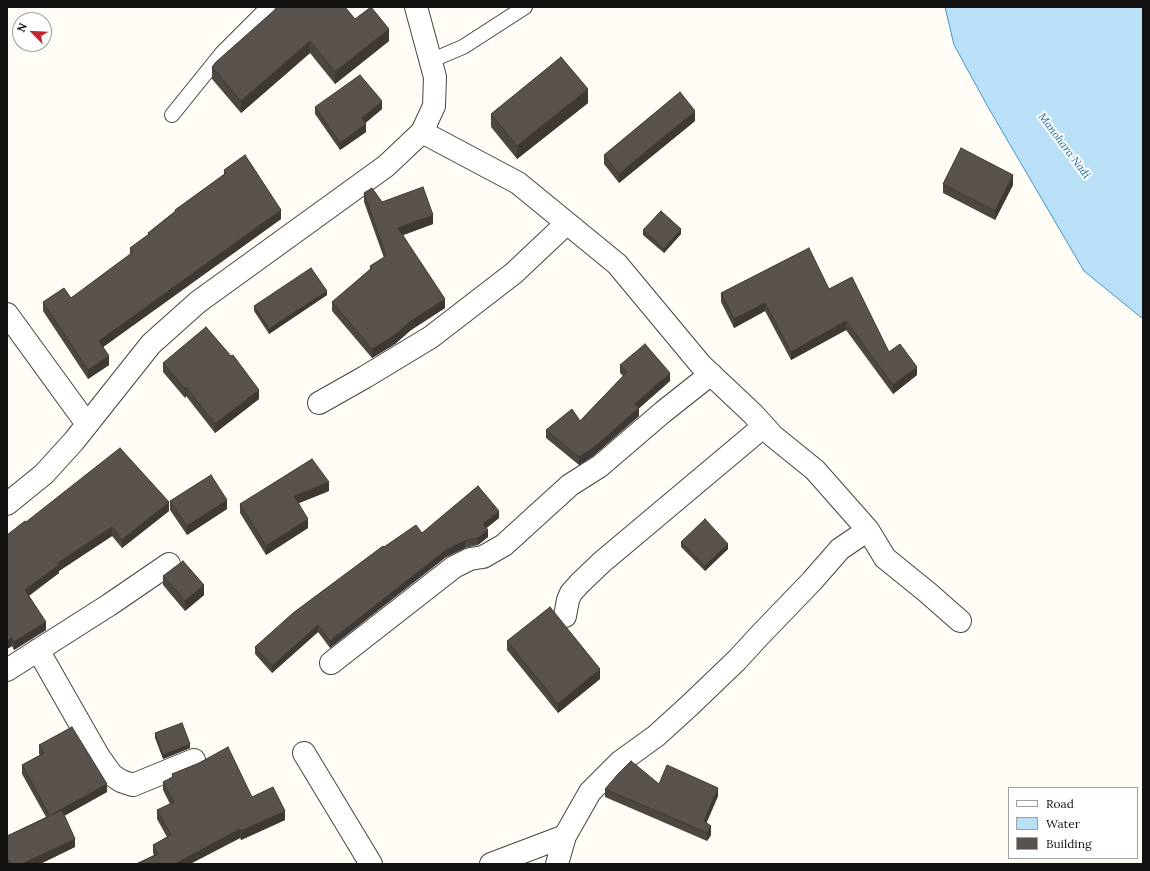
<!DOCTYPE html>
<html>
<head>
<meta charset="utf-8">
<style>
	body { margin:0 }
	#map { position:relative; width:1150px; height:871px; overflow:hidden; background:#fffdf5; font-family:Lora,serif }
	canvas { display:block }
	.frame { position:absolute; inset:0; border:8px solid #111; pointer-events:none }
	.legend { position:absolute; left:1008px; top:787px; width:130px; height:72px; box-sizing:border-box; background:#fff; border:1px solid #a0a0a0; margin:0; padding:5px 7px; list-style:none; font-size:12px; color:#111 }
	.legend li { display:flex; align-items:center; gap:8px; height:20px }
	.legend b { width:20px; border:1px solid #a0a0a0 }
	.north { position:absolute; left:12px; top:12px; width:40px; height:40px; box-sizing:border-box; background:#fff; border:1px solid #a0a0a0; border-radius:50%; rotate:294deg; font-size:11px; font-weight:700; line-height:16px; text-align:center; color:#111 }
	.north::after { content:''; display:block; margin:auto; width:14px; height:18px; background:#c4262e; clip-path:polygon(50% 0,100% 100%,50% 72%,0 100%) }
</style>
</head>
<body>
<div id="map">
<canvas width="1150" height="871"></canvas>
<div class="frame"></div>
<ul class="legend">
<li><b style="height:5px;background:#fff"></b>Road</li>
<li><b style="height:11px;background:#b9e0f7"></b>Water</li>
<li><b style="height:11px;background:#5a524d"></b>Building</li>
</ul>
<div class="north">N</div>
</div>
<script>
const g = document.querySelector('canvas').getContext('2d');
g.lineJoin = 'round';
function fillPath(path, color) {
  g.fillStyle = color;
  g.fill(path, 'evenodd');
}
function poly(rows) {
  const path = new Path2D();
  for (const r of rows) {
    path.moveTo(r[0], r[1]);
    for (let i = 2; i < r.length; i += 2) path.lineTo(r[i], r[i + 1]);
  }
  return path;
}
function trace(path, color, width, dash) {
  g.strokeStyle = color;
  g.lineWidth = width;
  g.lineCap = dash ? 'butt' : 'round';
  g.setLineDash(dash || []);
  g.stroke(path);
}
function drawText(font, color, halo, rows, align = 'center') {
  g.font = font + ' Lora,serif';
  g.lineWidth = 4;
  g.setLineDash([]);
  g.textBaseline = 'middle';
  g.strokeStyle = halo;
  g.fillStyle = color;
  for (const [text, x, y, turn = 0] of rows) {
    g.save();
    g.translate(x, y);
    g.rotate((+turn || 0) * Math.PI / 180);
    g.textAlign = isNaN(turn) ? turn : align;
    if (halo) g.strokeText(text, 0, 0);
    g.fillText(text, 0, 0);
    g.restore();
  }
}
const water = poly([
	[945,7,1143,7,1143,319,1084,271,988,107,954,45,945,7]
]);
fillPath(water, '#b9e0f7');
trace(water, '#3f96cf', 1);
const service = poly([
	[430,61,463,47,525,7],
	[172,115,222,53,268,7]
]);
const minor = poly([
	[422,132,518,183,617,264,701,365,753,414,773,436,815,470,868,530,885,558,927,592,960,621],
	[7,314,87,424],
	[319,403,365,377,431,337,514,273,567,223],
	[565,616,568,600,571,593,580,583,602,562,764,426],
	[38,650,99,757,112,775,121,781,133,785,194,760],
	[331,663,454,567,470,559,483,557,504,545,570,485,600,466,663,412,711,374],
	[7,670,109,605,169,564],
	[304,753,371,864],
	[491,864,565,836],
	[557,864,565,836,590,792,620,762,656,736,689,706,737,660,760,635,812,581,840,549,868,530]
]);
const tertiary = poly([
	[7,504,44,474,74,441,151,344,198,302,386,166,422,132,434,106,435,77,416,7]
]);
trace(service, '#444', 16);
trace(minor, '#444', 24);
trace(tertiary, '#444', 24);
trace(service, '#fff', 14);
trace(minor, '#fff', 22);
trace(tertiary, '#fff', 22);
fillPath(poly([
	[355,19,389,41,335,84,310,53,241,113,212,79,212,67],
	[588,103,517,159,491,127,491,114],
	[315,107,382,109,365,123,366,132,340,150,315,114],
	[695,121,619,183,604,164,604,155],
	[224,170,281,219,103,347,109,365,88,379,43,311,43,302,71,298,130,255,130,248,148,235,148,233,175,211,175,210,224,175],
	[943,184,1013,185,995,220,943,193],
	[364,193,382,202,433,224,403,235,445,308,411,330,395,344,372,358,332,311,332,302,370,269,370,266,384,258,364,202],
	[643,230,681,234,664,253,643,235],
	[829,289,889,352,917,375,893,394,846,330,791,360,765,311,734,328,721,302,721,293],
	[327,295,269,334,254,311,254,306],
	[163,363,259,399,215,433,186,396,185,398,163,372],
	[620,365,670,381,639,408,639,416,593,456,579,465,546,438,546,430,580,421,623,376,620,373],
	[329,491,299,503,308,528,266,555,240,513,240,504],
	[170,501,227,509,187,535,170,510],
	[169,511,122,548,112,536,59,571,59,573,29,596,46,630,14,650,12,646,7,649,26,522],
	[499,518,486,528,488,537,478,545,465,548,446,557,330,648,318,632,272,673,255,654,255,647,384,547,422,533],
	[681,542,728,549,705,571,681,547],
	[163,576,204,595,185,611,163,585],
	[507,641,600,679,558,713,507,650],
	[155,733,190,748,163,759,155,738],
	[39,745,107,792,64,816,75,847,40,864,7,864,7,836,46,817,22,774,22,765,40,755,39,754],
	[172,774,252,797,285,820,241,840,240,838,190,864,136,864,154,855,153,853,153,845,167,837,157,819,157,810,170,804,163,790,163,782,172,777],
	[659,784,718,796,706,823,711,835,707,841,605,797,605,789]
]), '#4d4742');
fillPath(poly([
	[389,29,389,41,335,84,335,72],
	[310,41,310,53,241,113,241,101],
	[588,89,588,103,517,159,517,146],
	[382,101,382,109,362,126,362,118],
	[695,111,695,121,619,183,619,174],
	[366,124,366,132,340,150,340,143],
	[1013,175,1013,185,995,220,995,211],
	[281,210,281,219,99,350,99,341],
	[433,215,433,224,398,237,398,228],
	[681,229,681,234,664,253,664,249],
	[327,291,327,295,269,334,269,329],
	[445,299,445,308,411,330,395,344,372,358,372,349,411,321],
	[765,303,765,311,734,328,734,319],
	[846,321,846,330,791,360,791,352],
	[109,356,109,365,88,379,88,370],
	[917,367,917,375,893,394,893,385],
	[670,373,670,381,635,412,635,404],
	[186,387,186,396,185,398,185,389],
	[259,390,259,399,215,433,215,424],
	[639,408,639,416,593,456,579,465,579,457],
	[329,482,329,491,294,505,294,496],
	[227,500,227,509,187,535,187,526],
	[169,502,169,511,122,548,122,540],
	[499,511,499,518,483,531,483,524],
	[308,519,308,528,266,555,266,546],
	[112,527,112,536,59,571,59,573,25,598,25,590,58,563],
	[488,530,488,537,478,545,478,538],
	[465,541,465,548,446,557,330,648,330,641,446,550],
	[728,544,728,549,705,571,705,566],
	[204,585,204,595,185,611,185,601],
	[46,622,46,630,14,650,14,642],
	[318,625,318,632,272,673,272,666],
	[12,638,12,646,7,649,7,641],
	[600,669,600,679,558,713,558,704],
	[190,744,190,748,163,759,163,755],
	[107,784,107,792,51,823,51,815],
	[718,788,718,796,704,829,704,821],
	[285,811,285,820,241,840,241,831],
	[711,826,711,835,707,841,707,833],
	[240,829,240,838,190,864,177,864,177,863],
	[75,839,75,847,40,864,22,864]
]), '#3f3936');
const building = poly([
	[278,7,345,7,355,19,371,7,389,29,335,72,310,41,241,101,212,67,216,62,278,7],
	[561,57,588,89,517,146,491,114,561,57],
	[360,75,382,101,362,118,366,124,340,143,315,107,360,75],
	[680,92,695,111,619,174,604,155,680,92],
	[961,148,1013,175,995,211,943,184,961,148],
	[245,155,281,210,99,341,109,356,88,370,43,302,64,288,71,298,133,252,130,248,149,234,148,233,176,211,175,210,226,173,224,170,245,155],
	[423,187,433,215,398,228,445,299,411,321,395,335,372,349,332,302,372,268,370,266,386,256,364,193,372,188,382,202,423,187],
	[661,211,681,229,664,249,643,230,661,211],
	[809,248,829,289,852,277,889,352,900,344,917,367,893,385,846,321,791,352,765,303,734,319,721,293,809,248],
	[311,268,327,291,269,329,254,306,311,268],
	[206,327,231,356,233,355,259,390,215,424,186,387,185,389,163,363,206,327],
	[645,344,670,373,635,404,639,408,593,448,579,457,546,430,572,409,580,421,627,372,620,365,645,344],
	[120,448,169,502,122,540,112,527,58,563,59,565,25,590,46,622,14,642,12,638,7,641,7,535,25,521,26,522,120,448],
	[312,459,329,482,294,496,308,519,266,546,240,504,312,459],
	[211,475,227,500,187,526,170,501,211,475],
	[478,486,499,511,483,524,488,530,478,538,465,541,446,550,330,641,318,625,272,666,255,647,293,613,383,546,384,547,416,525,422,533,478,486],
	[705,519,728,544,705,566,681,542,705,519],
	[183,561,204,585,185,601,163,576,183,561],
	[550,607,600,669,558,704,507,641,550,607],
	[182,723,190,744,163,755,155,733,182,723],
	[72,727,107,784,51,815,62,810,75,839,22,864,10,864,7,857,7,836,50,816,22,765,44,753,39,745,72,727],
	[228,747,252,797,273,787,285,811,241,831,240,829,177,863,177,864,136,864,158,854,153,845,171,835,157,810,174,802,163,782,173,777,172,774,199,763,228,747],
	[631,761,659,784,667,765,718,788,704,821,711,826,707,833,605,789,618,774,631,761]
]);
fillPath(building, '#5a524d');
trace(building, '#3f3936', 1);
drawText('italic 11px', '#1768a6', '#fff', [
	["Manohara Nadi",1064,146,53]
]);
</script>
</body>
</html>
